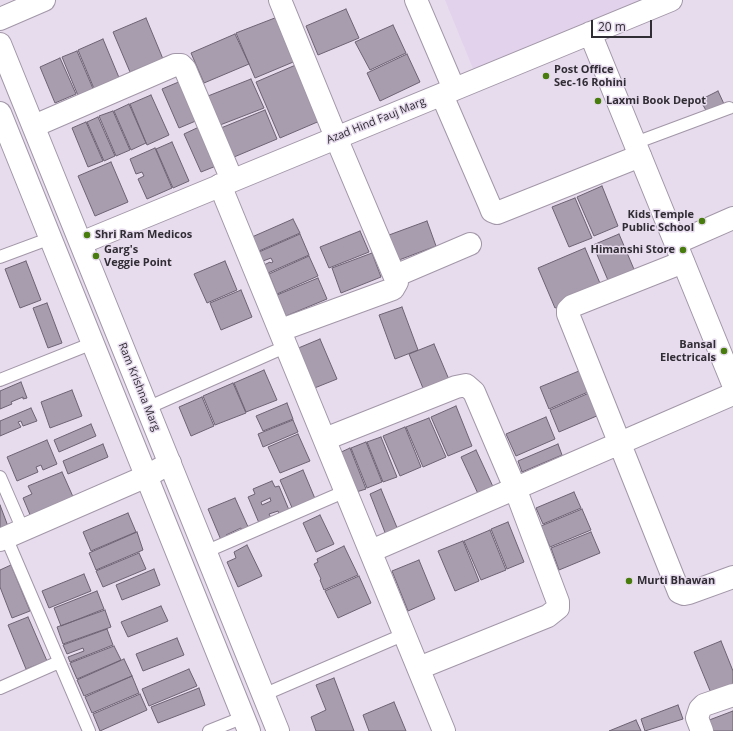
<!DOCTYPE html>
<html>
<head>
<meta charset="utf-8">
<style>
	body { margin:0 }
	#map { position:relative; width:733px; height:731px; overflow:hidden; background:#e7dcee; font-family:"Open Sans",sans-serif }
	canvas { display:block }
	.scale { position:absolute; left:591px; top:20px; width:61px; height:18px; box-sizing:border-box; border:2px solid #312d34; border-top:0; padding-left:5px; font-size:12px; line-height:14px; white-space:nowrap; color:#312d34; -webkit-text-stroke:3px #e7dcee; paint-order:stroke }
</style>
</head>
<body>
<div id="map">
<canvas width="733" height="731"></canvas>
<div class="scale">20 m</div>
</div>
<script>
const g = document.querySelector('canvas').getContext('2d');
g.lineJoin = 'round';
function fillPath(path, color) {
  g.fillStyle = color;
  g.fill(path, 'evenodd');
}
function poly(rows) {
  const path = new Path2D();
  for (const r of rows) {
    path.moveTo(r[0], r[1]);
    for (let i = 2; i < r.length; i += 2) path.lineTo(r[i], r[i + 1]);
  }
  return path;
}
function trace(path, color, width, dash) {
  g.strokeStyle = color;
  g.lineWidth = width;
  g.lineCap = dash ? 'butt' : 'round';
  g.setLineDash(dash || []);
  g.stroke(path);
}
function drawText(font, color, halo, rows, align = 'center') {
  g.font = font + ' "Open Sans",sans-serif';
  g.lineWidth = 3;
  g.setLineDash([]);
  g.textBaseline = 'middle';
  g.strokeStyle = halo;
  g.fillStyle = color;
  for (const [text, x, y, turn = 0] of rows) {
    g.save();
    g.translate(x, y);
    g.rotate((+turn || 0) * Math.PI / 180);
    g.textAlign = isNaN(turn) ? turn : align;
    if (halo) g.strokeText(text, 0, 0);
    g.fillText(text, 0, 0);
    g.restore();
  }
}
fillPath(poly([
	[445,0,651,0,474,71]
]), '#e2d2eb');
const building = poly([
	[346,9,359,38,318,55,306,26,346,9],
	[280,16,298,60,255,78,236,33,280,16],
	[146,18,163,59,130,72,113,32,146,18],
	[393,25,406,53,370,70,355,42,393,25],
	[235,34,249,64,204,83,191,53,235,34],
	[103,39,120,80,95,91,78,50,103,39],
	[77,51,94,91,79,98,62,57,77,51],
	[407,54,420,82,380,101,367,73,407,54],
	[60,58,76,94,55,103,40,67,60,58],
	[298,64,322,120,280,138,256,82,298,64],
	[251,79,264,108,220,125,208,96,251,79],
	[181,81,198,120,179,128,162,89,181,81],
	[718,91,724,104,707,112,700,100,718,91],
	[151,95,169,135,147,145,130,104,151,95],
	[129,104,146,143,131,150,114,111,129,104],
	[265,110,277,139,234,157,221,128,265,110],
	[113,111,130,150,116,156,99,116,113,111],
	[98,117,115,156,104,161,87,122,98,117],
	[86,122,103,161,88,167,72,128,86,122],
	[199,127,216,166,201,172,184,134,199,127],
	[172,142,189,181,173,188,156,149,172,142],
	[155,148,172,188,147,199,138,179,144,176,142,172,136,174,130,159,155,148],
	[111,162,128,202,95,216,78,176,111,162],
	[602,186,618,226,594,236,577,197,602,186],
	[575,198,592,238,569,247,552,207,575,198],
	[293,219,300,233,259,251,252,237,293,219],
	[427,221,436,246,399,260,389,235,427,221],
	[360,231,369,252,329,268,320,247,360,231],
	[300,234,309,255,268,273,264,265,270,262,271,263,273,262,271,258,263,261,259,252,300,234],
	[619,234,636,274,610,285,593,245,619,234],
	[585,248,602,288,555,308,538,268,585,248],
	[372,253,381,277,341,293,332,268,372,253],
	[309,256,318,276,277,294,269,274,309,256],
	[26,261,41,300,20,308,5,269,26,261],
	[225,261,237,290,207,303,194,274,225,261],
	[318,278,327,299,286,316,277,295,318,278],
	[241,290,252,317,221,330,210,303,241,290],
	[47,303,62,343,48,348,33,308,47,303],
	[402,307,418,350,395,359,379,315,402,307],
	[320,339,337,379,312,389,296,349,320,339],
	[434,344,450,382,425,393,409,354,434,344],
	[264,370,277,400,246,412,234,383,264,370],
	[579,371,588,392,549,409,540,387,579,371],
	[21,382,27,398,23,399,23,397,11,402,12,404,0,409,0,391,21,382],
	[233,383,246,413,215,425,203,396,233,383],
	[72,390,82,416,50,428,41,402,72,390],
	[589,393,599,415,559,432,550,410,589,393],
	[202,397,214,426,191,436,179,407,202,397],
	[287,403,293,419,263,431,256,416,287,403],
	[456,406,472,446,448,456,431,417,456,406],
	[31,408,37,421,23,426,21,421,18,422,21,427,0,436,0,421,31,408],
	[546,417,555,439,516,456,506,434,546,417],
	[429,418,446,457,423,467,406,427,429,418],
	[293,420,298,432,263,447,258,434,293,420],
	[91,424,96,436,59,452,54,440,91,424],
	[405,427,421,467,400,476,383,436,405,427],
	[298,434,310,461,280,473,268,447,298,434],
	[381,437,397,477,383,482,367,442,381,437],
	[47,440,57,464,43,470,41,465,36,467,38,472,17,481,7,457,47,440],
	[366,442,382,482,367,488,351,448,366,442],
	[103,444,108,457,68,474,63,461,103,444],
	[558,444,562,455,522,472,518,461,558,444],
	[350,448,366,489,353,493,337,454,350,448],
	[476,450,495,491,480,498,461,457,476,450],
	[303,470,316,501,293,510,280,480,303,470],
	[62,472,74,499,31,517,23,498,32,494,28,486,62,472],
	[272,481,275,487,279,486,289,510,279,514,278,511,269,514,271,518,259,523,248,497,255,494,253,489,272,481],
	[270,498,271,501,262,505,261,502,270,498],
	[381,489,398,530,386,535,370,494,381,489],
	[574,492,581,508,543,524,536,508,574,492],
	[235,498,249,529,243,531,241,528,226,535,228,538,221,540,208,509,235,498],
	[0,505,9,529,0,533,0,505],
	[582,509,591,530,550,547,541,526,582,509],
	[128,513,136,532,91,551,83,532,128,513],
	[320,515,334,544,316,552,303,523,320,515],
	[508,522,524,562,507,569,491,529,508,522],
	[490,530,506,570,481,580,464,541,490,530],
	[137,532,143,550,96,570,89,553,137,532],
	[591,532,600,553,559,570,551,548,591,532],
	[463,541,479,581,455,591,438,551,463,541],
	[247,545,262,576,238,587,227,562,236,558,234,552,247,545],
	[344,546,358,575,324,590,320,580,321,579,314,564,318,562,317,559,344,546],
	[139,553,146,569,103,587,96,571,139,553],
	[419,560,435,599,408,611,392,571,419,560],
	[11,565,30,611,12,618,0,587,0,570,11,565],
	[154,569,160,585,122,600,116,585,154,569],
	[84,574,91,591,49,608,42,591,84,574],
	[359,576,371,603,338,618,325,591,359,576],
	[97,591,104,609,61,626,54,608,97,591],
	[161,606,168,621,128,637,121,622,161,606],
	[105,610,111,627,63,644,57,627,105,610],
	[28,617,47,661,26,669,8,625,28,617],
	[107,629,113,645,70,662,68,657,84,651,83,648,67,654,63,645,107,629],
	[177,638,184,655,143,671,136,654,177,638],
	[721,641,733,671,733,684,711,693,694,652,721,641],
	[114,646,121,660,77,679,70,663,114,646],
	[124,659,132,676,84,696,77,680,124,659],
	[189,669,197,686,149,706,142,689,189,669],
	[132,676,139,693,92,713,85,697,132,676],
	[334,678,354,731,316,731,311,717,326,710,316,685,334,678],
	[199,688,205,705,158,723,151,707,199,688],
	[140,694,147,710,100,731,93,714,140,694],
	[394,702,406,731,369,731,363,715,394,702],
	[678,705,683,719,645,731,641,719,678,705],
	[733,711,733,731,708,731,704,722,733,711],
	[636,720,641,731,609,731,636,720]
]);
fillPath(building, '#a89dae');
trace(building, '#6c6273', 1);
const lane = poly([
	[635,143,729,108],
	[0,257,51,238],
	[0,380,93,343],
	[147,408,287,346],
	[0,477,23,530],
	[6,537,89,731],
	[205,552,346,491],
	[0,688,59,662],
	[263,695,405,634],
	[209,731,244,717]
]);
const street = poly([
	[280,0,340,147,397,282,393,289,281,330],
	[416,0,454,89],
	[0,19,44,0],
	[442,95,490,206,492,211,497,213,640,156],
	[34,126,175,65,181,65,185,69,232,180],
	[220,185,444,731],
	[676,243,733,218],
	[683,262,572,306,568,310,568,314,679,592,684,594,689,593,733,577],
	[395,276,470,244],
	[325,439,456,387,466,385,474,392,515,488,558,602,558,608,548,616,419,668],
	[0,540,147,476,170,463],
	[371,551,733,394],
	[702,731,697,718,700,709,704,705,733,695]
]);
const secondary = poly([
	[590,33,733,384],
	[0,44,278,731],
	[0,113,249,731],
	[81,243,671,0]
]);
trace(lane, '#a297a8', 14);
trace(street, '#a297a8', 24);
trace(secondary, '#a297a8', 24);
trace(lane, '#fff', 12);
trace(street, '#fff', 22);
trace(secondary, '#fff', 22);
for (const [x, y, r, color] of [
	[546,76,4,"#487c0c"],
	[598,101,4,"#487c0c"],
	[702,221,4,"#487c0c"],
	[87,235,4,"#487c0c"],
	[683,250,4,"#487c0c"],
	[96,256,4,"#487c0c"],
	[724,351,4,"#487c0c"],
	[629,581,4,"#487c0c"]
]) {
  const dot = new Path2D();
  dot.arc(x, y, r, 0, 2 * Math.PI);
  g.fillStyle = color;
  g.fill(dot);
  trace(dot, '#e7dcee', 1.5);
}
drawText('bold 11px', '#312d34', '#e7dcee', [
	["Post Office",554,70],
	["Sec-16 Rohini",554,83],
	["Laxmi Book Depot",606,101],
	["Kids Temple",694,215,"right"],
	["Public School",694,228,"right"],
	["Shri Ram Medicos",95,235],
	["Garg's",104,250],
	["Veggie Point",104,263],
	["Himanshi Store",675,250,"right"],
	["Bansal",716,345,"right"],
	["Electricals",716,358,"right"],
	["Murti Bhawan",637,581]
], 'left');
drawText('11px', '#312d34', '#e7dcee', [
	["Azad Hind Fauj Marg",376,121,-22],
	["Ram Krishna Marg",139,387,68]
]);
</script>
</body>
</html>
